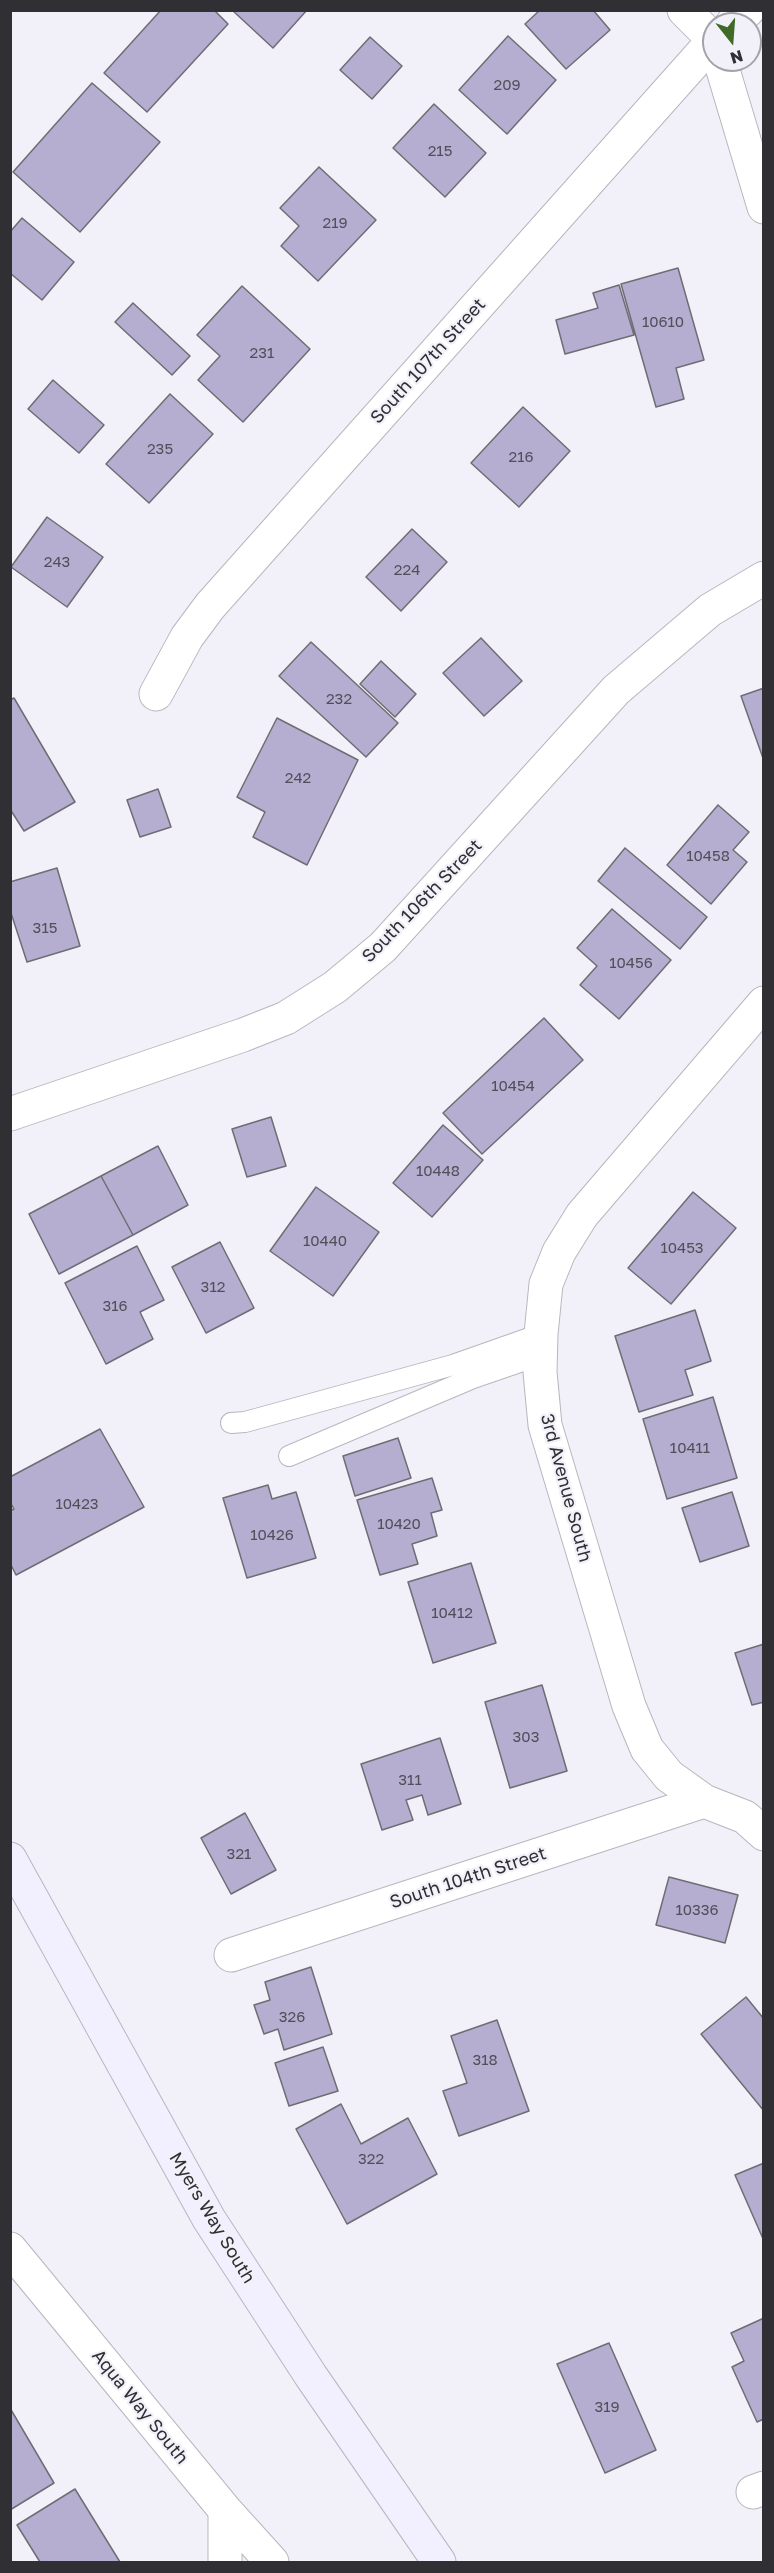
<!DOCTYPE html>
<html>
<head>
<meta charset="utf-8">
<style>
	body { margin:0 }
	#map { position:relative; width:774px; height:2573px; overflow:hidden; background:#f2f1f9; font-family:"Golos Text",sans-serif }
	canvas { display:block }
	.frame { position:absolute; inset:0; border:12px solid #302f33; pointer-events:none }
	.north { position:absolute; left:702px; top:12px; width:60px; height:60px; box-sizing:border-box; background:#f2f1f9; border:2px solid #a4a3aa; border-radius:50%; rotate:163deg; font-size:16px; font-weight:700; line-height:24px; text-align:center; color:#302f33 }
	.north::after { content:''; display:block; margin:auto; width:21px; height:27px; background:#3f6a27; clip-path:polygon(50% 0,100% 100%,50% 72%,0 100%) }
</style>
</head>
<body>
<div id="map">
<canvas width="774" height="2573"></canvas>
<div class="frame"></div>
<div class="north">N</div>
</div>
<script>
const g = document.querySelector('canvas').getContext('2d');
g.lineJoin = 'round';
function fillPath(path, color) {
  g.fillStyle = color;
  g.fill(path, 'evenodd');
}
function poly(rows) {
  const path = new Path2D();
  for (const r of rows) {
    path.moveTo(r[0], r[1]);
    for (let i = 2; i < r.length; i += 2) path.lineTo(r[i], r[i + 1]);
  }
  return path;
}
function trace(path, color, width, dash) {
  g.strokeStyle = color;
  g.lineWidth = width;
  g.lineCap = dash ? 'butt' : 'round';
  g.setLineDash(dash || []);
  g.stroke(path);
}
function drawText(font, color, halo, rows, align = 'center') {
  g.font = font + ' "Golos Text",sans-serif';
  g.lineWidth = 4.5;
  g.setLineDash([]);
  g.textBaseline = 'middle';
  g.strokeStyle = halo;
  g.fillStyle = color;
  for (const [text, x, y, turn = 0] of rows) {
    g.save();
    g.translate(x, y);
    g.rotate((+turn || 0) * Math.PI / 180);
    g.textAlign = isNaN(turn) ? turn : align;
    if (halo) g.strokeText(text, 0, 0);
    g.fillText(text, 0, 0);
    g.restore();
  }
}
const building = poly([
	[161,10,214,10,228,24,147,112,104,73,161,10],
	[232,10,307,10,273,48,232,10],
	[540,10,593,10,610,30,566,69,525,24,540,10],
	[508,36,556,80,507,134,459,90,508,36],
	[370,37,402,66,372,99,340,70,370,37],
	[92,83,160,142,80,232,13,172,92,83],
	[434,104,486,153,445,197,393,148,434,104],
	[319,167,376,220,318,281,281,246,299,226,280,208,319,167],
	[22,218,74,262,42,300,10,273,10,232,22,218],
	[678,268,704,360,676,368,684,399,656,407,621,284,678,268],
	[619,285,634,335,565,354,556,320,598,308,593,293,619,285],
	[242,286,310,349,243,422,198,380,220,356,197,335,242,286],
	[133,303,190,356,172,375,115,322,133,303],
	[53,380,104,425,79,453,28,409,53,380],
	[170,394,213,434,149,503,106,464,170,394],
	[523,407,570,451,519,507,471,463,523,407],
	[47,517,103,557,67,607,11,567,47,517],
	[412,529,447,562,401,611,366,577,412,529],
	[481,638,522,681,484,716,443,673,481,638],
	[311,642,398,723,366,757,279,676,311,642],
	[381,661,416,694,395,717,360,684,381,661],
	[764,688,764,761,741,696,764,688],
	[14,698,75,802,24,831,10,809,10,700,14,698],
	[277,718,358,760,307,865,253,837,265,812,237,797,277,718],
	[158,789,171,827,140,837,127,800,158,789],
	[718,805,749,832,733,850,747,862,711,904,667,865,718,805],
	[625,848,707,917,680,949,598,881,625,848],
	[57,868,80,946,27,962,10,910,10,882,57,868],
	[612,909,671,960,619,1019,580,985,597,966,577,948,612,909],
	[544,1018,583,1060,482,1154,443,1113,544,1018],
	[271,1117,286,1166,247,1177,232,1129,271,1117],
	[443,1125,483,1160,432,1217,393,1183,443,1125],
	[158,1146,188,1205,133,1235,101,1176,158,1146],
	[101,1176,133,1235,59,1274,29,1214,101,1176],
	[316,1187,379,1232,333,1296,270,1251,316,1187],
	[693,1192,736,1228,671,1304,628,1268,693,1192],
	[220,1242,254,1308,206,1333,172,1267,220,1242],
	[137,1246,164,1300,140,1312,153,1339,106,1364,65,1283,137,1246],
	[695,1310,711,1361,685,1370,693,1395,639,1412,615,1336,695,1310],
	[713,1397,737,1478,667,1499,643,1419,713,1397],
	[100,1429,144,1507,16,1575,10,1563,10,1511,14,1509,10,1502,10,1477,100,1429],
	[398,1438,411,1478,355,1496,343,1456,398,1438],
	[432,1478,442,1510,431,1513,437,1536,412,1544,418,1564,380,1575,357,1500,432,1478],
	[268,1485,272,1499,296,1492,316,1558,247,1578,223,1498,268,1485],
	[732,1492,749,1546,700,1562,682,1508,732,1492],
	[471,1563,496,1643,433,1663,408,1582,471,1563],
	[764,1644,764,1702,752,1705,735,1653,764,1644],
	[542,1685,567,1771,510,1788,485,1702,542,1685],
	[440,1738,461,1804,428,1815,422,1795,406,1800,413,1820,382,1830,361,1764,440,1738],
	[245,1813,276,1870,231,1894,201,1838,245,1813],
	[669,1877,738,1895,725,1943,656,1925,669,1877],
	[311,1967,332,2034,284,2050,278,2029,264,2034,254,2005,270,2000,265,1982,311,1967],
	[746,1997,764,2019,764,2111,701,2034,746,1997],
	[497,2020,529,2111,459,2136,443,2091,467,2083,451,2036,497,2020],
	[323,2047,338,2091,289,2106,275,2063,323,2047],
	[341,2104,361,2144,408,2118,437,2174,347,2224,296,2129,341,2104],
	[764,2163,764,2241,735,2175,764,2163],
	[764,2318,764,2419,757,2422,732,2367,744,2361,731,2333,764,2318],
	[609,2343,656,2450,605,2473,557,2364,609,2343],
	[10,2408,54,2483,10,2510,10,2408],
	[75,2489,120,2562,40,2562,17,2525,75,2489]
]);
fillPath(building, '#b5aed0');
trace(building, '#6e6d74', 1.5);
const lane = poly([
	[231,1423,245,1422,453,1365,541,1334],
	[289,1456,473,1378,540,1355]
]);
const street = poly([
	[684,10,714,40],
	[732,24,748,10],
	[720,60,764,207],
	[156,694,187,637,210,606,714,40],
	[764,1003,582,1215,559,1252,546,1284,541,1334,540,1372,545,1425,629,1706,647,1749,669,1776,704,1801,745,1817,764,1834],
	[10,1114,243,1035,286,1018,335,987,383,947,616,690,710,610,764,578],
	[231,1955,704,1801],
	[10,2249,225,2510,272,2562],
	[753,2492,764,2488],
	[225,2562,225,2510]
]);
const secondary = poly([
	[10,1859,209,2219,311,2376,439,2562]
]);
trace(lane, '#b8b6be', 22);
trace(street, '#b8b6be', 35);
trace(secondary, '#b8b6be', 35);
trace(lane, '#fff', 20);
trace(street, '#fff', 33);
trace(secondary, '#f2effe', 33);
drawText('15px', '#514f5a', null, [
	["209",507,85],
	["215",440,151],
	["219",335,223],
	["10610",663,322],
	["231",262,353],
	["235",160,449],
	["216",521,457],
	["243",57,562],
	["224",407,570],
	["232",339,699],
	["242",298,778],
	["10458",708,856],
	["315",45,928],
	["10456",631,963],
	["10454",513,1086],
	["10448",438,1171],
	["10440",325,1241],
	["10453",682,1248],
	["312",213,1287],
	["316",115,1306],
	["10411",690,1448],
	["10423",77,1504],
	["10420",399,1524],
	["10426",272,1535],
	["10412",452,1613],
	["303",526,1737],
	["311",410,1780],
	["321",239,1854],
	["10336",697,1910],
	["326",292,2017],
	["318",485,2060],
	["322",371,2159],
	["319",607,2407]
]);
drawText('18px', '#302f33', '#f2f1f9', [
	["South 107th Street",428,361,-48],
	["South 106th Street",422,901,-46],
	["3rd Avenue South",566,1488,75],
	["South 104th Street",468,1878,-18],
	["Myers Way South",212,2218,59],
	["Aqua Way South",140,2407,51]
]);
</script>
</body>
</html>
